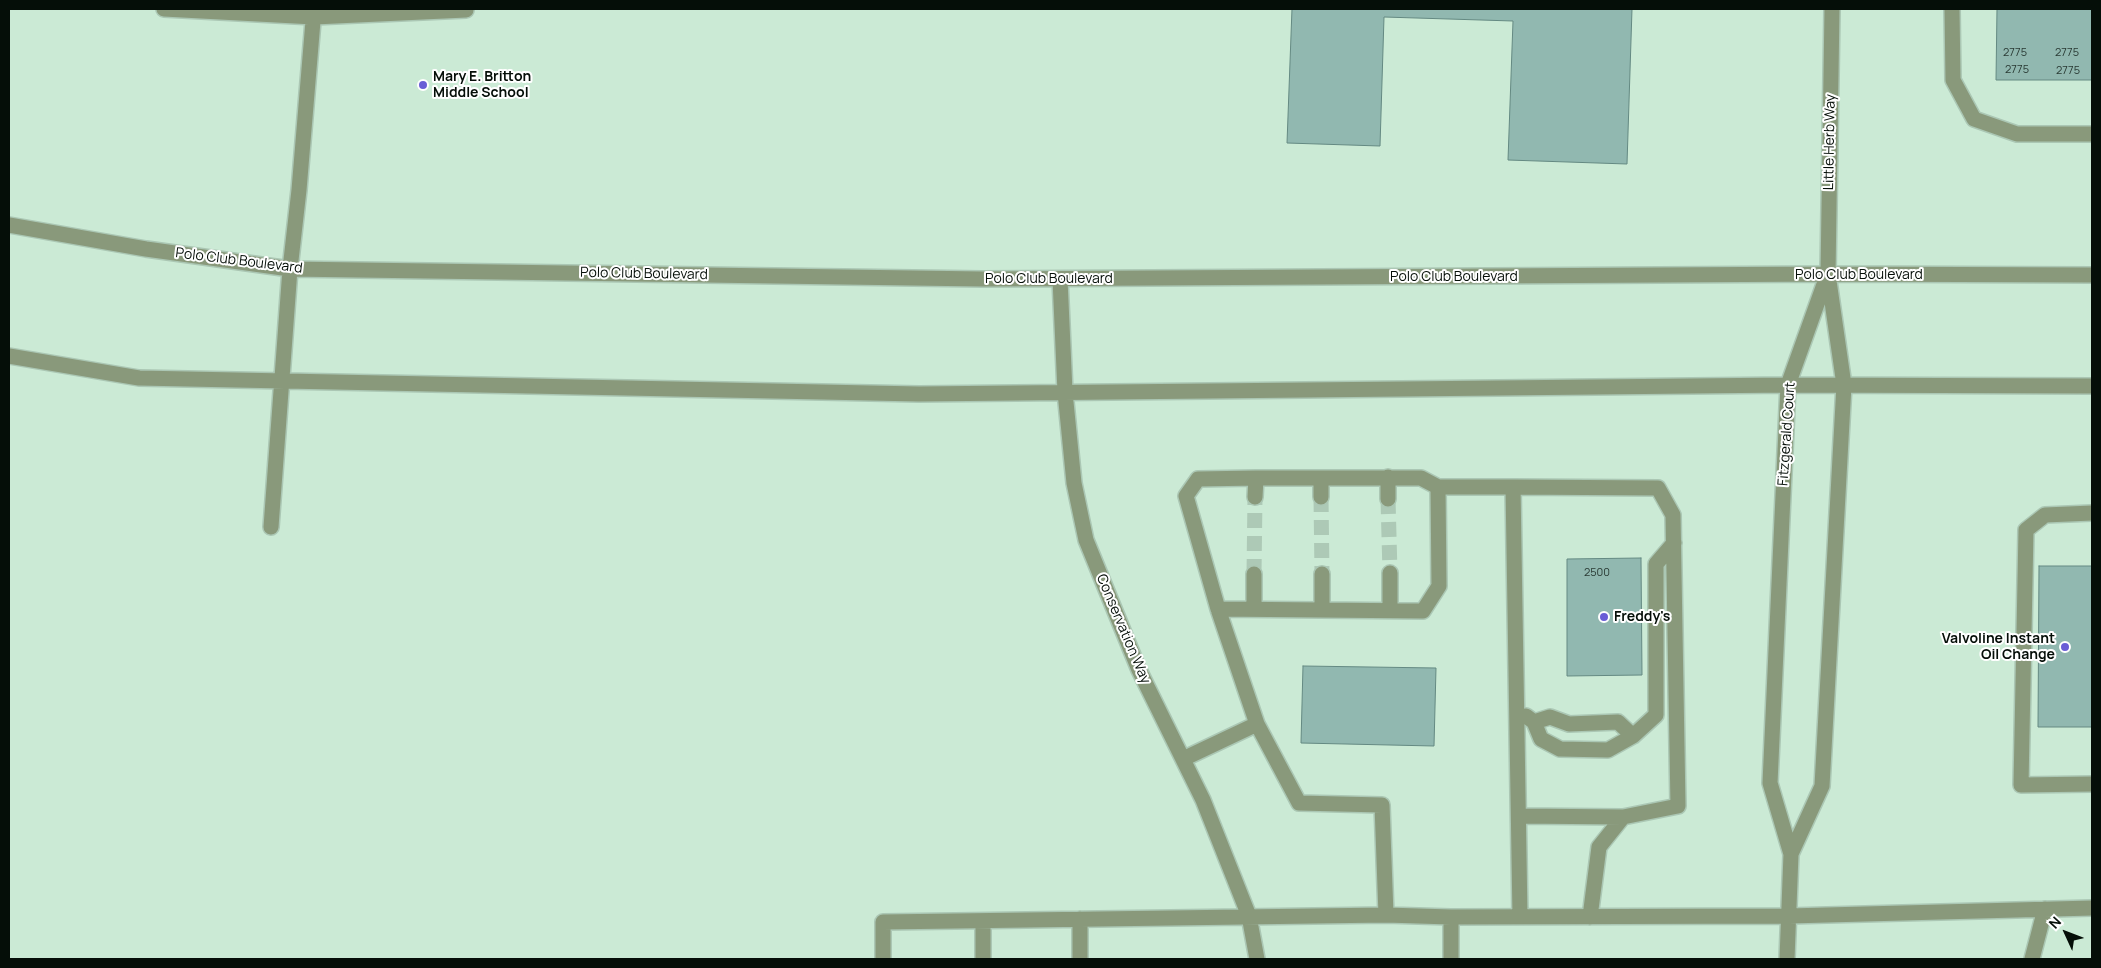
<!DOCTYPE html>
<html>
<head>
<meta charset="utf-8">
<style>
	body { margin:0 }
	#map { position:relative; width:2101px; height:968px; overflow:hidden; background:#cbead5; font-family:Manrope,sans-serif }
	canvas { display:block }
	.frame { position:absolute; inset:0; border:10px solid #050e08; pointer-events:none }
	.north { position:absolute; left:2041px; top:908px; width:50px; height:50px; -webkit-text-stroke:4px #fff; paint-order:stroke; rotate:313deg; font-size:14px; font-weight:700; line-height:20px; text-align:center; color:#050e08 }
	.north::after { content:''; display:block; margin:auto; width:18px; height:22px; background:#050e08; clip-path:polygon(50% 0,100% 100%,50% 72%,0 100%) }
</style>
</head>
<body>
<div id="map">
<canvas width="2101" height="968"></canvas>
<div class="frame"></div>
<div class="north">N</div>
</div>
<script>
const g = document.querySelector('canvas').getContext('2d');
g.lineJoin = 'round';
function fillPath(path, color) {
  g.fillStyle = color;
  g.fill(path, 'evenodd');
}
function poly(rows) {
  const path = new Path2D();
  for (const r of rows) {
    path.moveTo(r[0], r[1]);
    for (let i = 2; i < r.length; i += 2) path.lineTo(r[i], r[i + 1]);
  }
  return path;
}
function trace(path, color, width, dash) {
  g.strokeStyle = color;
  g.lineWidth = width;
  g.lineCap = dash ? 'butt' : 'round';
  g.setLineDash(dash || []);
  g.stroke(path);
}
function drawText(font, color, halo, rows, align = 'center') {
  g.font = font + ' Manrope,sans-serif';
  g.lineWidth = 4;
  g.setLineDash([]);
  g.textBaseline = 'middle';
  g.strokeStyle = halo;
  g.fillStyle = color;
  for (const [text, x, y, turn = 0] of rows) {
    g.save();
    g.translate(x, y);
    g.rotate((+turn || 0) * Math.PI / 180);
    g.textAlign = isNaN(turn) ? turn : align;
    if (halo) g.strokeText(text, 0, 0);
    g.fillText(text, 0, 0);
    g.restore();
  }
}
const building = poly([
	[1292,9,1632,9,1627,164,1508,160,1513,21,1384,17,1380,146,1287,143,1292,9],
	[1997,9,2092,9,2092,80,1996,80,1997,9],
	[1641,558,1642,675,1567,676,1567,559,1641,558],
	[2039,566,2092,566,2092,727,2038,727,2039,566],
	[1303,666,1436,668,1434,746,1301,743,1303,666]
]);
fillPath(building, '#91b8b0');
trace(building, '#648982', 1);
trace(poly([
	[1321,497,1322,574],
	[1388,499,1390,573],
	[1254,574,1255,497]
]), '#adc9b6', 15, [15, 8]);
const minor = poly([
	[164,9,314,17,466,10],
	[1952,9,1953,80,1974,119,2017,134,2092,134],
	[9,225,146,249,290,269,982,279,1828,274,2092,275],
	[1060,279,1065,392,1074,483,1086,540,1139,670,1203,800,1249,916,1257,959],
	[9,356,139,378,919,394,1788,385,2092,386],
	[1388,477,1388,499],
	[1256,478,1198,479,1186,496,1218,609,1257,724,1299,803,1382,805,1386,915],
	[1321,478,1321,497],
	[1255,497,1256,478,1421,478,1438,487,1513,487],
	[2092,513,2045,515,2026,530,2021,785,2092,784],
	[271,527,290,269,299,190,314,9],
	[1390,573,1390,610],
	[1322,574,1322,610],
	[1218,609,1423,611,1439,586,1438,487],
	[1254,609,1254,574],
	[1526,716,1534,722,1550,717,1569,724,1618,722,1633,736],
	[1534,722,1541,739,1560,749,1608,750,1633,736,1656,715,1656,564,1674,543],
	[1183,759,1257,724],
	[1520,816,1623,817],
	[1791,854,1822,786,1844,385,1828,274,1832,9],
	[1451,917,1451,959],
	[1520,917,1513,487,1658,488,1673,515,1678,806,1623,817,1599,847,1590,917],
	[1080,919,1080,959],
	[883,959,883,922,1386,915,1451,917,1789,916,2092,908],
	[983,959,983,921],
	[1787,959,1791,854,1770,783,1788,385,1827,276],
	[2032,959,2045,909]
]);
trace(minor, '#abc7b4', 18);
trace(minor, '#89997b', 15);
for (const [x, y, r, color] of [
	[423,85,5,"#695dd6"],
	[1604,617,5,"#695dd6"],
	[2065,647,5,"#695dd6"]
]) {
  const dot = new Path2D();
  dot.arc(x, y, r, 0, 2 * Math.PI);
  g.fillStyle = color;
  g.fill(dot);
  trace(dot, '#fff', 2);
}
drawText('11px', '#283832', null, [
	["2775",2015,53],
	["2775",2067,53],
	["2775",2017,70],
	["2775",2068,71],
	["2500",1597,573]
]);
drawText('bold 14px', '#050e08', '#fff', [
	["Mary E. Britton",433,77],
	["Middle School",433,93],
	["Freddy's",1614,617],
	["Valvoline Instant",2055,639,"right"],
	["Oil Change",2055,655,"right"]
], 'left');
drawText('14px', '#050e08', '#fff', [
	["Little Herb Way",1830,142,-89],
	["Polo Club Boulevard",239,261,7],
	["Polo Club Boulevard",644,274,1],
	["Polo Club Boulevard",1859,275],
	["Polo Club Boulevard",1454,277],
	["Polo Club Boulevard",1049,279],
	["Fitzgerald Court",1787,434,-86],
	["Conservation Way",1123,629,67]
]);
</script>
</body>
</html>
